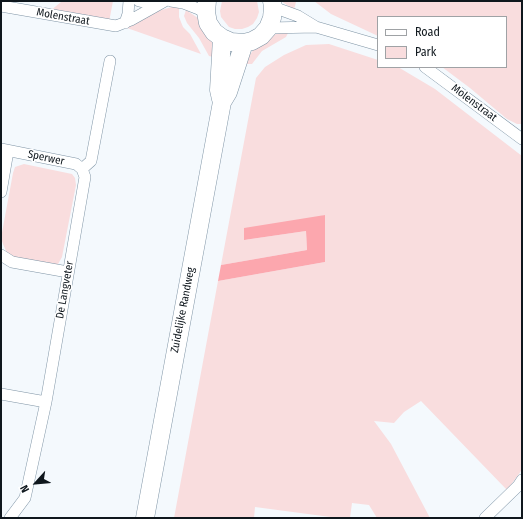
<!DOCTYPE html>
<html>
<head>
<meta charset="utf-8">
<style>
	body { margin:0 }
	#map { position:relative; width:523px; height:519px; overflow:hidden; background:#f4f9fd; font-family:"Fira Sans Condensed",sans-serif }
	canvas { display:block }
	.frame { position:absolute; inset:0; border:2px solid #0f171d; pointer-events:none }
	.legend { position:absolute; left:377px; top:16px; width:130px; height:52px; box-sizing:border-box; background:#fff; border:1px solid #9fa2a5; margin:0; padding:5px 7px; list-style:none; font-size:12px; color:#0f171d }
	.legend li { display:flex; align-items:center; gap:8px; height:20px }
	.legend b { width:20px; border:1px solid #9fa2a5 }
	.north { position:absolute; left:16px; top:463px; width:40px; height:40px; -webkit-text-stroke:3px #fff; paint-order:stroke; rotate:243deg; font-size:11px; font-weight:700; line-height:16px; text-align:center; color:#0f171d }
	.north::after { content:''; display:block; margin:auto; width:14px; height:18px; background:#0f171d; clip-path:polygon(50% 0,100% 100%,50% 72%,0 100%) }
</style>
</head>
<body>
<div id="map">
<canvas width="523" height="519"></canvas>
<div class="frame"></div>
<ul class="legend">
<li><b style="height:5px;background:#fff"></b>Road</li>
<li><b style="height:11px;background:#f9ddde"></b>Park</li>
</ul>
<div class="north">N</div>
</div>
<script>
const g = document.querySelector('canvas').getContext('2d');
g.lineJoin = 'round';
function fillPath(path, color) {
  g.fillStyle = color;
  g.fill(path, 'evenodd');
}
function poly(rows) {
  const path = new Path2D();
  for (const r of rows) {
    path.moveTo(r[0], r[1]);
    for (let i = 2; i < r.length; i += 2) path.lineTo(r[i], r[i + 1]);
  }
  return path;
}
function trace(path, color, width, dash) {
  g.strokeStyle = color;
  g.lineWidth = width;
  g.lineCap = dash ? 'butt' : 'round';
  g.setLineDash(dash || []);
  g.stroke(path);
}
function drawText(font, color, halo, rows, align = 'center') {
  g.font = font + ' "Fira Sans Condensed",sans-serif';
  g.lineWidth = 3;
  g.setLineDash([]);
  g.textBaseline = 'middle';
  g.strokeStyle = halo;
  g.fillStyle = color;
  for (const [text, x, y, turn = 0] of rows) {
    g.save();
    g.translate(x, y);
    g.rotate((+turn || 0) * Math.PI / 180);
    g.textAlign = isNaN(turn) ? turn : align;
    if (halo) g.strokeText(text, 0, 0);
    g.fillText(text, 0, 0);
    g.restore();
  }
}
fillPath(poly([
	[59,1,113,1,109,22,50,11,61,2],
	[222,1,257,1,259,12,257,18,253,24,248,27,242,29,235,29,229,27,221,17,220,11],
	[281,1,295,1,296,2,294,10],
	[314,1,522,1,522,124,517,124,507,119,470,88,442,67,506,67,506,17,378,17,378,36,331,14],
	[175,6,179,8,179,17,183,27,190,34,201,54,127,28,155,12],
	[186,10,198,18,204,30,212,40,214,46,213,57,209,56,199,38,187,23,184,16],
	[279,33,288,33,286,37,262,51,252,64,244,64,255,47,271,36],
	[329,44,378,60,378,67,398,67,435,89,522,156,522,469,519,474,507,490,421,401,404,412,394,423,374,421,391,444,430,518,377,518,369,505,352,503,350,518,338,518,255,507,254,518,174,518,218,281,325,262,325,215,244,240,306,231,307,250,221,265,256,78,265,67,284,55,306,45],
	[24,164,72,174,75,178,76,185,62,257,58,264,53,265,15,258,7,253,3,244,1,238,13,173,15,167]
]), '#f9ddde');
fillPath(poly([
	[325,215,325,262,218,281,221,265,307,250,306,231,244,240,244,228]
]), '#fca7ae');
const minor = poly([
	[139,1,156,5],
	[171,1,183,3,206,12],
	[1,6,116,26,131,20,165,1],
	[273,7,298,16,316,27,378,45],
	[125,23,128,14,129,1],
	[268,28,316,27],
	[425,67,522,139],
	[1,149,76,164,82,169],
	[1,192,8,151],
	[1,255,12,262,68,272],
	[1,394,46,402],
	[10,518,25,498,46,402,85,177,82,169,91,161,110,61],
	[485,518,518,486,522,480]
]);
const primary = poly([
	[207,1,206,12,208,23,214,32,222,38,231,42,244,43,252,41,261,36,268,28,272,18,273,7,272,1],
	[221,99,219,90,222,38],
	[145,518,222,102,228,92,244,43]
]);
trace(minor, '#7f94a5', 12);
trace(primary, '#7f94a5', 19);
trace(minor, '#fff', 11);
trace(primary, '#fff', 18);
drawText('11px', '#0f171d', '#fff', [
	["Molenstraat",63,17,10],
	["Molenstraat",474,103,37],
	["Sperwer",46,158,12],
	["De Langveter",65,290,-80],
	["Zuidelijke Randweg",183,310,-79]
]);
</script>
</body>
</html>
